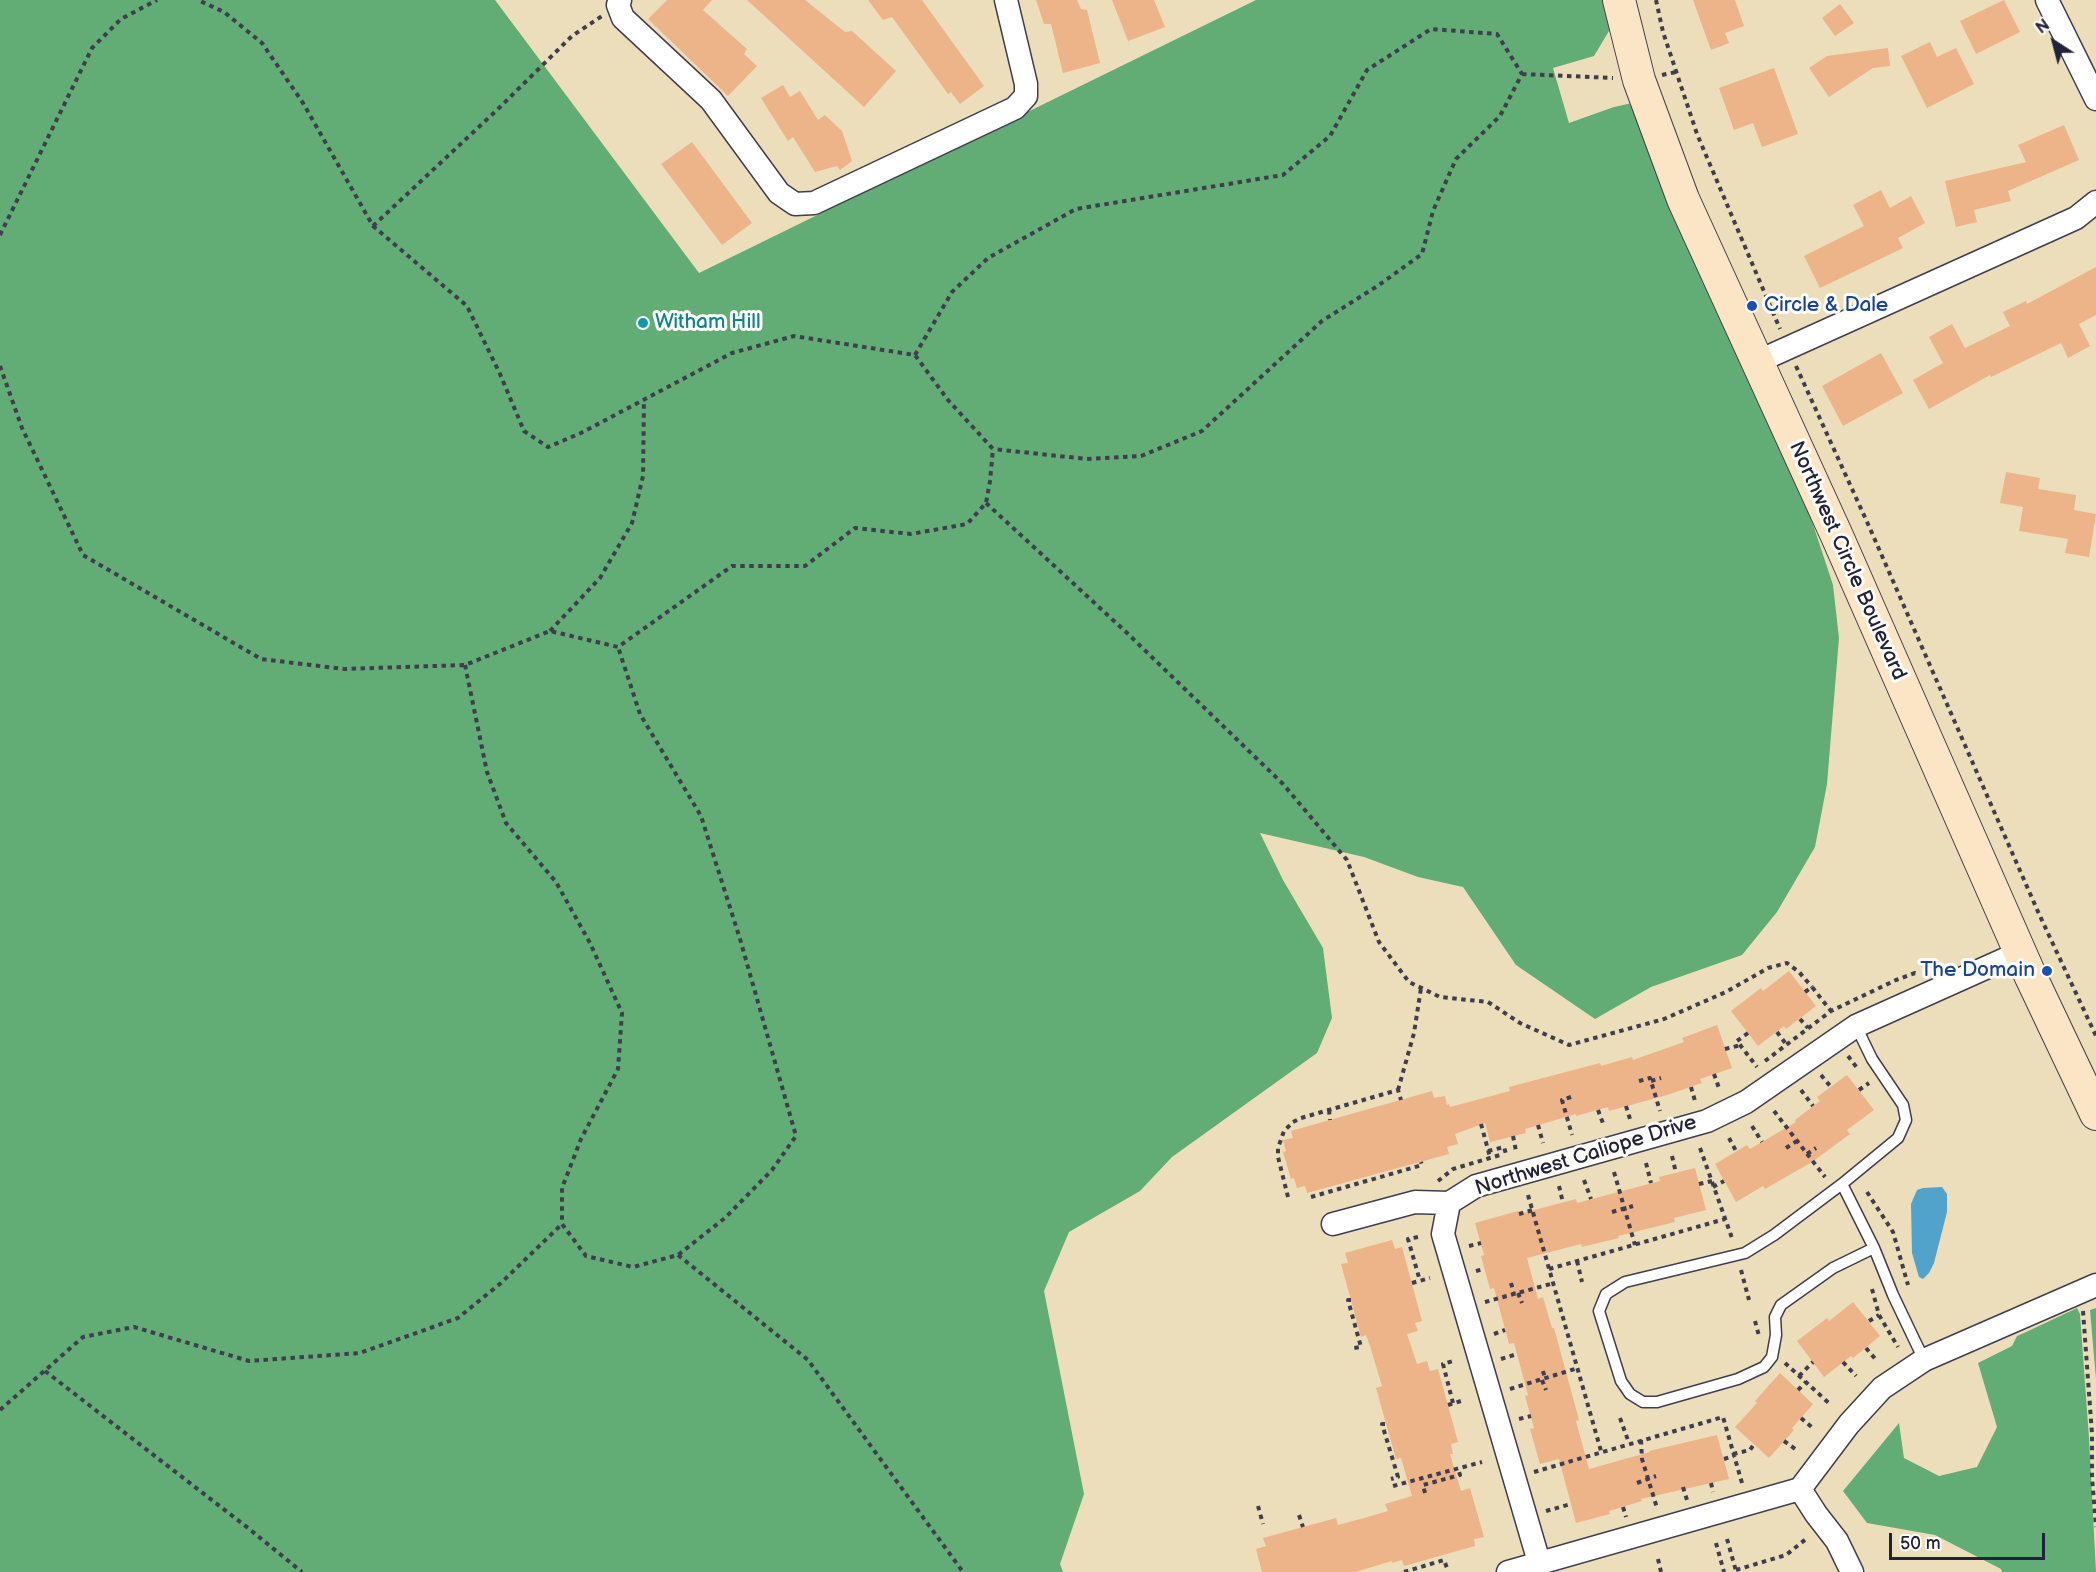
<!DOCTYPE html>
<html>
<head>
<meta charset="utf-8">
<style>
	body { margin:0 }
	#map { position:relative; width:2096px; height:1572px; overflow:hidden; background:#ecdebb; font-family:"Balsamiq Sans",sans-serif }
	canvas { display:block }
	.north { position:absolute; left:2024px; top:12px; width:60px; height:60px; -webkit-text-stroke:4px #fdfcf7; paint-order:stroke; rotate:324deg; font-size:16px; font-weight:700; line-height:24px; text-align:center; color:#22223b }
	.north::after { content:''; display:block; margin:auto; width:21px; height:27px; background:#22223b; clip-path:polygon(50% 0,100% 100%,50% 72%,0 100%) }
	.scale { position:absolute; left:1889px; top:1533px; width:156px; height:27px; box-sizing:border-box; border:3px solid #22223b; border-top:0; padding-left:8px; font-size:18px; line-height:21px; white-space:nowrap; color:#22223b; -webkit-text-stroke:4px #fdfcf7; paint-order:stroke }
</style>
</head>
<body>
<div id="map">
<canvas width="2096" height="1572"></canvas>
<div class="north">N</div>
<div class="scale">50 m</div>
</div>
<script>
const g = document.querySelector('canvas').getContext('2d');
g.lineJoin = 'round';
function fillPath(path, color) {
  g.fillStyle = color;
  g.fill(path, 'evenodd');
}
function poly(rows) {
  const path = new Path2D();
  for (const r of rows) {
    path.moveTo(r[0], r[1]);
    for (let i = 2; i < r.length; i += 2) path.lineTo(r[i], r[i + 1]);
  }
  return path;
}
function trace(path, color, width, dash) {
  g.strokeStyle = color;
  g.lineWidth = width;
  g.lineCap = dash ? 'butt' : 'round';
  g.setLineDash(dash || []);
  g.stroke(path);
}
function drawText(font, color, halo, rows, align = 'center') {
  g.font = font + ' "Balsamiq Sans",sans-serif';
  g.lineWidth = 6;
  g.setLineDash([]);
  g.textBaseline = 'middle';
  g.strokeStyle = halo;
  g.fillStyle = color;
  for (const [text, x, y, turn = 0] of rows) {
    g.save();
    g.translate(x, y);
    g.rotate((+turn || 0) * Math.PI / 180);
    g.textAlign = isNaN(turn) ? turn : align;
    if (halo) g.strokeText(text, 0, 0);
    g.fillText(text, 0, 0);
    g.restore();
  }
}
fillPath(poly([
	[0,0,495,0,699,273,1256,0,1619,0,1621,11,1594,56,1553,68,1569,123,1614,107,1646,100,1759,361,1833,585,1839,638,1827,784,1815,847,1777,912,1742,955,1651,987,1595,1019,1516,965,1463,887,1418,877,1364,857,1260,833,1283,880,1323,948,1332,1018,1317,1053,1172,1157,1140,1191,1069,1232,1044,1291,1084,1494,1060,1564,1063,1572,0,1572],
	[2077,1308,2080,1314,2089,1438,2096,1572,2002,1572,2001,1569,1935,1535,1867,1523,1843,1491,1899,1423,1904,1458,1939,1476,1977,1467,1997,1427,1978,1363,2012,1346,2017,1336,2024,1333],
	[2096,1308,2096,1379,2090,1310]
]), '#62ac75');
fillPath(poly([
	[1942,1187,1947,1194,1947,1212,1934,1263,1929,1273,1923,1279,1919,1277,1912,1253,1911,1204,1917,1190,1923,1188]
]), '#51a3cc');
fillPath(poly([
	[667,0,712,0,703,10,747,49,744,54,757,66,728,96,648,19],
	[747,0,805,0,845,32,852,31,896,71,864,107],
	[868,0,922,0,984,86,960,104,951,92,948,94,892,17,883,20],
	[1036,0,1077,0,1081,9,1087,10,1100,63,1063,73,1051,24,1044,24],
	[1112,0,1154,0,1165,27,1128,41],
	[1693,0,1735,0,1744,26,1725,33,1729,43,1711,50],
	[2004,0,2020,32,1976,54,1960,21],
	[1840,4,1854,23,1835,36,1822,18],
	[1930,42,1937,57,1956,48,1974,84,1927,108,1901,56],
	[1888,48,1890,66,1873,68,1829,97,1809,68,1827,56],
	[1774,68,1798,134,1762,147,1753,123,1734,130,1719,88],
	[783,85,790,97,800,91,818,120,825,115,842,131,852,161,840,170,837,166,815,172,793,137,788,141,761,98],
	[2064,125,2079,160,2008,191,2011,201,1974,210,1977,222,1956,227,1945,181,2026,162,2018,145],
	[692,142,752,223,722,245,661,164],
	[1881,190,1890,208,1911,196,1925,223,1898,238,1903,248,1820,288,1804,256,1864,226,1853,205],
	[2096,267,2096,315,2079,324,2090,346,2068,358,2061,343,1991,377,1990,375,1929,409,1913,380,1943,363,1929,337,1952,324,1965,348,2010,326,2003,312,2026,301,2027,304],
	[1881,353,1903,393,1843,426,1822,386],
	[2006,472,2040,478,2038,489,2076,495,2074,510,2096,514,2089,557,2065,553,2068,539,2019,531,2023,507,2000,503],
	[1789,971,1816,1006,1786,1029,1784,1026,1758,1046,1731,1011,1761,988,1763,991],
	[1717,1025,1732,1068,1700,1079,1702,1083,1667,1095,1609,1111,1608,1107,1576,1116,1576,1114,1525,1129,1526,1133,1490,1142,1485,1123,1455,1134,1458,1144,1447,1147,1449,1154,1307,1193,1305,1186,1297,1188,1294,1178,1291,1179,1283,1152,1286,1151,1283,1140,1293,1138,1291,1131,1432,1091,1434,1098,1445,1096,1447,1105,1449,1104,1450,1107,1510,1091,1509,1087,1600,1063,1601,1066,1632,1057,1633,1060,1684,1042,1682,1038],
	[1847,1075,1874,1110,1847,1130,1850,1134,1812,1162,1765,1189,1763,1186,1736,1202,1715,1164,1747,1145,1750,1149,1796,1122,1795,1120,1820,1101,1817,1097],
	[1695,1168,1706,1210,1674,1218,1675,1222,1618,1236,1619,1238,1582,1247,1581,1244,1527,1258,1538,1299,1543,1297,1552,1328,1554,1328,1579,1420,1576,1421,1589,1469,1650,1452,1649,1451,1717,1435,1729,1479,1641,1499,1642,1501,1609,1511,1610,1514,1576,1523,1559,1459,1540,1464,1530,1429,1534,1428,1525,1396,1528,1395,1514,1343,1509,1344,1494,1288,1490,1289,1481,1256,1484,1255,1475,1223,1518,1211,1519,1214,1576,1199,1577,1203,1660,1181,1659,1177],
	[1392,1240,1395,1249,1402,1247,1422,1321,1415,1323,1418,1331,1407,1334,1417,1364,1427,1361,1430,1371,1438,1369,1458,1442,1451,1444,1453,1454,1450,1454,1461,1491,1470,1488,1484,1537,1474,1539,1475,1546,1404,1566,1402,1560,1392,1563,1392,1561,1355,1572,1262,1572,1256,1549,1266,1546,1263,1538,1336,1518,1338,1525,1364,1518,1388,1511,1385,1504,1412,1496,1401,1458,1396,1459,1376,1388,1382,1386,1370,1346,1366,1335,1361,1337,1341,1264,1348,1263,1345,1253],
	[1853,1302,1880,1336,1853,1358,1851,1356,1824,1377,1797,1341,1827,1318,1829,1321],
	[1780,1373,1813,1404,1792,1428,1794,1430,1769,1458,1735,1427,1757,1403,1755,1401]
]), '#edb389');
const service = poly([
	[1842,1184,1898,1138,1906,1120,1903,1105,1872,1059,1856,1026],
	[1874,1248,1842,1184,1774,1235,1745,1253,1625,1282,1606,1294,1599,1311,1621,1381,1630,1394,1643,1402,1657,1402,1738,1379,1764,1367,1772,1357,1776,1335,1775,1317,1781,1305,1833,1268,1874,1248,1893,1295,1924,1360]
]);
const minor = poly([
	[620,0,618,5,623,18,711,100,779,193,795,204,814,203,1015,108,1026,96,1026,84,1006,0],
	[2047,0,2096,99],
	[1759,361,2076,218,2096,202],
	[1333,1224,1415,1202,1449,1203],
	[1800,1489,1816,1514,1837,1541,1852,1572],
	[1539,1562,1443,1234,1449,1203,1476,1186,1707,1121,1746,1102,1856,1026,2021,952],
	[1508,1572,1800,1489,1849,1424,1882,1388,1924,1360,2096,1285]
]);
const secondary = poly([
	[1619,0,1639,80,1683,199,1837,536,2031,977,2096,1114]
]);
trace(service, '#403e4e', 13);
trace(minor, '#403e4e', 25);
trace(secondary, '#403e4e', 34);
trace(poly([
	[1656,0,1663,32,1697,134,1780,329],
	[1522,74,1613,78],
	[1662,75,1676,72],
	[373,226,497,110,572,36,602,16],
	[0,235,92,48,121,19,157,0],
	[915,355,952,292,988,258,1076,209,1283,175,1330,136,1367,70,1431,29,1497,34,1522,74,1500,116,1456,159,1433,211,1422,254,1379,285,1322,321,1202,431,1141,456,1087,459,993,449],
	[0,366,22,428,83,555,261,659,344,669,465,665,550,631,618,647,732,566,805,566,855,528,911,534,967,524,986,503,990,481,993,449,948,400,915,355,794,336,732,353,581,433,548,447,524,431,500,374,467,306,373,226,303,103,262,43,224,12,198,0],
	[1796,366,1868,524,2039,914,2096,1036],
	[986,503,1126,632,1283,784,1347,860,1379,942,1409,982,1440,997,1488,1002,1520,1023,1569,1045,1664,1019,1726,992,1768,968,1787,963,1799,972,1812,987],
	[550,631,600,578,632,523,643,476,644,400],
	[465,665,487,772,506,823,556,882,590,943,622,1013,618,1069,581,1139,562,1188,562,1224,586,1256,633,1267,678,1255,725,1218,772,1170,796,1136,740,939,701,816,640,714,618,647],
	[1805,992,1812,987,1831,1011],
	[1800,1019,1808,1028],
	[1777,1032,1786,1044],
	[1748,1033,1737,1041,1757,1067],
	[1725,1049,1741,1045],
	[1848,1056,1858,1069],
	[1765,1061,1831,1011,1896,980,1915,973,1918,974],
	[1714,1074,1720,1091],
	[1821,1075,1831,1087],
	[1639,1081,1650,1078,1660,1111],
	[1651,1081,1661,1078],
	[1691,1087,1695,1101],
	[1398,1090,1414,1033,1421,988],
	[1801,1090,1813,1106],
	[1859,1090,1869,1083],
	[1571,1097,1562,1100,1572,1135],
	[1626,1106,1630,1119],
	[1329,1110,1330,1120],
	[1598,1110,1604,1126],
	[1774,1111,1825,1177],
	[1481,1124,1490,1157],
	[1538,1125,1543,1143],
	[1752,1126,1762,1142],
	[1513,1136,1516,1151],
	[1729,1138,1736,1151],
	[1700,1148,1732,1238],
	[1786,1148,1797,1141],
	[1488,1151,1504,1147,1506,1154],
	[1807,1154,1816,1148],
	[1672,1156,1676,1173],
	[1646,1163,1651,1183],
	[1614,1172,1635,1245],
	[1584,1180,1591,1199],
	[1438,1181,1453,1169,1500,1155],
	[1699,1184,1712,1181],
	[1559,1186,1563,1203],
	[1713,1187,1724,1181],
	[1867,1192,1893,1232,1908,1285],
	[1528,1195,1601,1451],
	[1288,1197,1278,1157,1278,1148,1284,1131,1293,1122,1301,1118,1398,1090,1401,1100],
	[1311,1197,1422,1165,1421,1162],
	[1612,1212,1633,1206],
	[1519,1214,1533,1210],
	[1418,1237,1408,1239,1420,1281],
	[1469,1246,1481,1243],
	[678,1255,808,1360,963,1572],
	[1577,1261,1582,1282],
	[1549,1269,1725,1219],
	[1741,1270,1749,1300],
	[1476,1271,1484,1269],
	[1412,1283,1430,1278],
	[1511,1283,1514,1294],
	[1872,1289,1879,1315,1898,1347],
	[1518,1293,1522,1303],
	[1351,1300,1348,1300,1361,1347,1354,1348],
	[1485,1302,1554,1283],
	[2083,1311,2092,1434,2092,1477,2096,1527],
	[1755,1321,1759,1336],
	[1869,1321,1879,1315],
	[1494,1334,1505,1330],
	[1866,1348,1877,1361],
	[1501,1359,1517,1354],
	[1843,1362,1856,1376],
	[1785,1363,1831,1405],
	[45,1371,248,1528,302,1572],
	[1543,1371,1545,1379],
	[1799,1376,1813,1362],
	[1542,1380,1546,1390],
	[1510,1389,1578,1368],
	[1798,1390,1806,1382],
	[1453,1403,1443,1364,1453,1361],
	[1448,1405,1464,1400],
	[0,1410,83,1337,134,1327,249,1361,360,1353,458,1318,501,1283,562,1224],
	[1620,1418,1629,1443],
	[1801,1418,1814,1429],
	[1519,1419,1531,1416],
	[1385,1424,1382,1424,1398,1477,1391,1479],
	[1641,1440,1642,1459,1657,1508],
	[1784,1441,1798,1451],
	[1733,1454,1750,1450,1754,1444],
	[1724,1459,1734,1456],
	[1534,1472,1723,1417,1742,1483],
	[1637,1483,1656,1476],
	[1711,1483,1713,1492],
	[1393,1486,1482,1462],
	[1683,1487,1687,1500],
	[1425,1493,1423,1485,1460,1475,1458,1469],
	[1258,1506,1263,1524],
	[1623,1507,1626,1517],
	[1546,1511,1571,1504],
	[1299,1515,1303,1527],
	[1727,1539,1736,1571],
	[1716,1543,1724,1572],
	[1658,1559,1661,1572],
	[1736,1570,1786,1555,1806,1539],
	[1404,1572,1444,1560,1448,1571]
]), '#403e4e', 4, [4.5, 4.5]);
trace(service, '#fff', 10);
trace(minor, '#fff', 22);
trace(secondary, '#fce5c4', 32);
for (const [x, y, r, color] of [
	[1752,306,6,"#1a4fb4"],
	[643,323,6,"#0f9aa8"],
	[2047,971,6,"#1a4fb4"]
]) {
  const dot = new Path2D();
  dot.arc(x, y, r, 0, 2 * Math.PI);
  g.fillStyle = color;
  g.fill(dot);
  trace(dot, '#fdfcf7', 2);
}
drawText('21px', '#164399', '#fdfcf7', [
	["Circle & Dale",1764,306],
	["The Domain",2035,971,"right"]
], 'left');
drawText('21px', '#0d838f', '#fdfcf7', [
	["Witham Hill",655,323]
], 'left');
drawText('21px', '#22223b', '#fdfcf7', [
	["Northwest Circle Boulevard",1847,561,66],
	["Northwest Caliope Drive",1586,1156,-17]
]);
</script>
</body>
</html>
